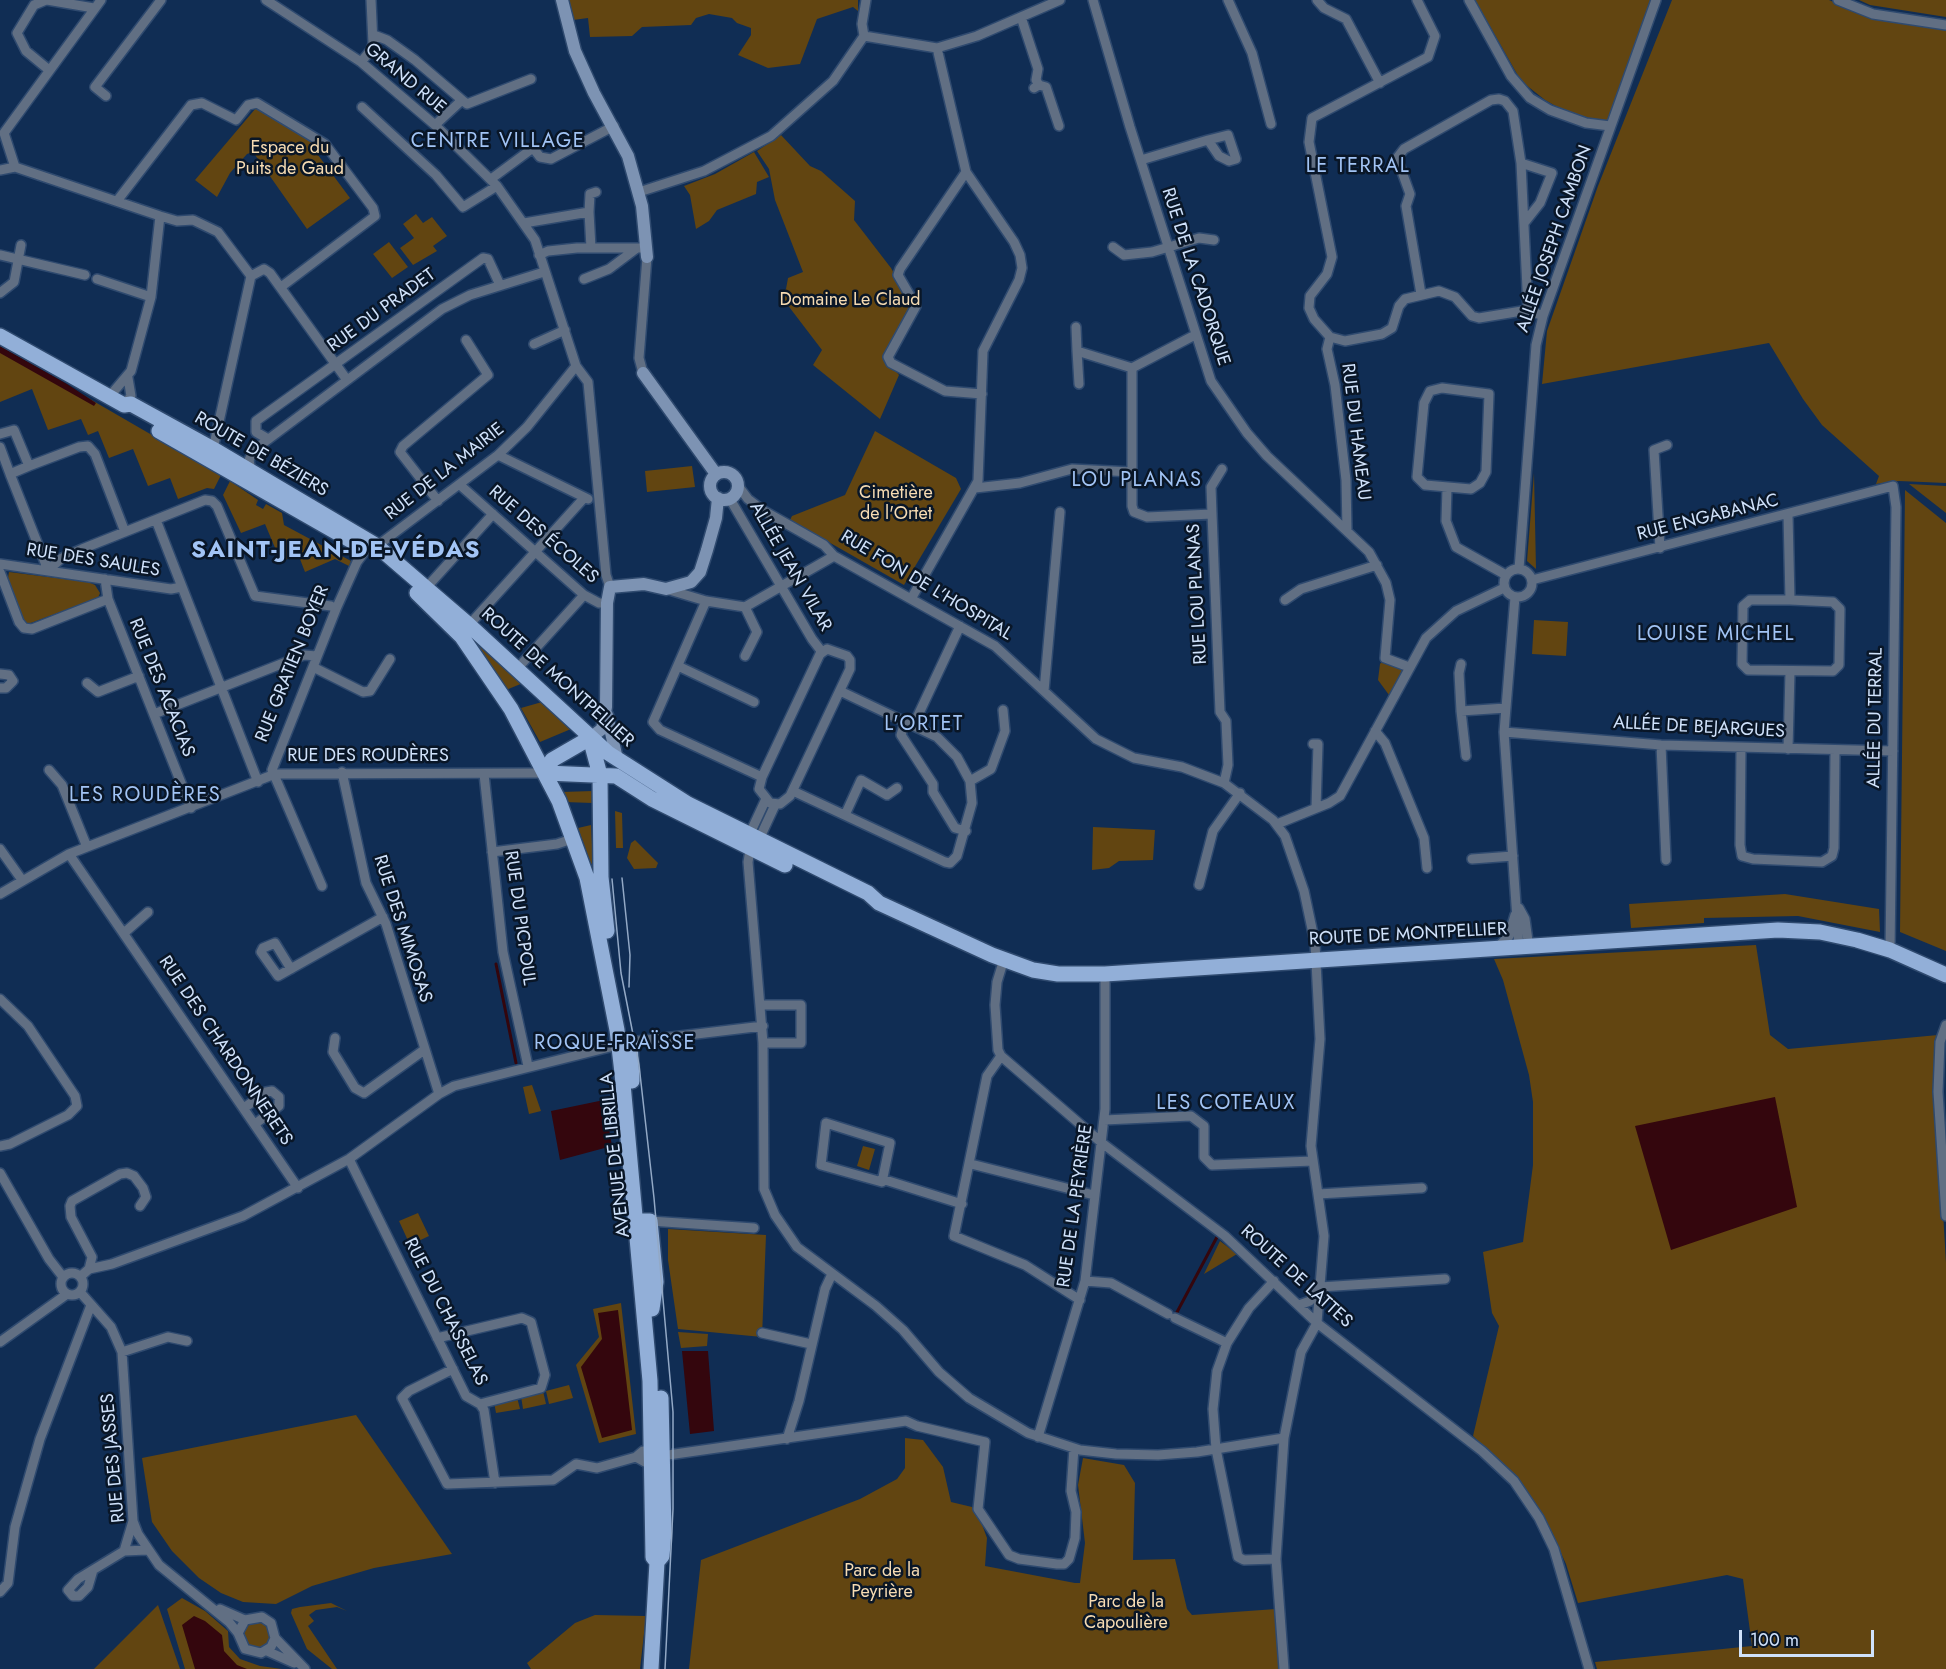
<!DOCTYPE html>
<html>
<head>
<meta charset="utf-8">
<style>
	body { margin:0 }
	#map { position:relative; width:1946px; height:1669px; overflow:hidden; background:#102d54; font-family:Jost,sans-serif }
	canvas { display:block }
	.scale { position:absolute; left:1739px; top:1630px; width:135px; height:27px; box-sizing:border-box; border:3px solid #d0e2fb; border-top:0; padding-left:8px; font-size:18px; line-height:21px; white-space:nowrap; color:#d0e2fb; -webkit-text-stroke:4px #091627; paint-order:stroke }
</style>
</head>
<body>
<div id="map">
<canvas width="1946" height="1669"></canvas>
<div class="scale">100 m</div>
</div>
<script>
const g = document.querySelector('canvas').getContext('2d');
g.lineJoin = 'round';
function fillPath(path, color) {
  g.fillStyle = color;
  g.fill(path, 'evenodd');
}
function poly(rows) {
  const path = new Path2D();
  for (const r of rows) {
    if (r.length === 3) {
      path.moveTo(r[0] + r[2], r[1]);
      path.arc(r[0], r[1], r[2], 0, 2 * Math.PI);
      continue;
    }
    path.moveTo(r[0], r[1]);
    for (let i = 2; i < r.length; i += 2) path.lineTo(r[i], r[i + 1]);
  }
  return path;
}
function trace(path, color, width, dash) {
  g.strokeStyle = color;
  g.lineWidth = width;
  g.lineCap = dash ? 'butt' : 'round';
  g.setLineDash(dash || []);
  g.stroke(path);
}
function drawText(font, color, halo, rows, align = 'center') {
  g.font = font + ' Jost,sans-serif';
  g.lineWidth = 5;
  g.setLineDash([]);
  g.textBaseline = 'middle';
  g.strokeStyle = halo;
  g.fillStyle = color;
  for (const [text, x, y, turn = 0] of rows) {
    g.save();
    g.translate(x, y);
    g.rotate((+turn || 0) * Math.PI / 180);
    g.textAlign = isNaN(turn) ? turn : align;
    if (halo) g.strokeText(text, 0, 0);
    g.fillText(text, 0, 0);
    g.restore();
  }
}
fillPath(poly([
	[567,0,858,0,858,11,853,7,817,19,800,64,768,68,738,55,751,35,751,28,737,23,732,18,709,14,696,18,691,25,642,27,632,36,590,37,588,18,573,20],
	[1475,0,1657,0,1611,123,1595,122,1568,113,1545,100,1521,81],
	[1672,0,1829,0,1871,18,1946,27,1946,483,1899,481,1876,484,1879,476,1822,425,1803,399,1769,343,1542,384,1547,331,1598,186],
	[1859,0,1946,0,1946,17,1870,5],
	[256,108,319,146,315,151,350,198,307,229,253,152,247,154,230,173,217,197,195,180],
	[781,135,810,166,821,171,855,201,854,220,891,268,910,302,911,308,886,351,885,358,899,375,880,419,813,365,822,350,780,295,786,289,788,278,803,272,775,200,769,169,757,151],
	[754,152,769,177,757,182,756,194,717,210,709,221,696,229,690,195,684,186,715,174],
	[416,214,423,223,432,217,447,236,433,246,437,251,413,265,400,248,414,238,403,224],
	[389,242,408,267,392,278,373,254],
	[0,347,221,475,214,489,207,488,178,499,170,478,148,486,133,449,109,458,98,431,88,435,81,419,48,430,32,389,0,402],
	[875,431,956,478,961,489,904,585,790,520,792,516,845,495],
	[692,466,695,487,647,492,645,471],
	[1534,473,1536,569,1527,561],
	[230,481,258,500,256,505,263,509,266,504,282,513,284,525,351,561,349,566,335,559,305,572,298,554,281,562,265,524,241,533,223,495],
	[1909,484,1946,486,1946,513],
	[1905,490,1946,523,1946,951,1900,932],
	[9,572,88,582,95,585,100,593,98,598,28,624,23,620,8,578],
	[1534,620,1568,622,1566,656,1532,654],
	[481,646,523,683,506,690,479,648],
	[1385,658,1405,666,1389,695,1378,680,1380,664],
	[542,702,571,729,540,742,521,708],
	[593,791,593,803,564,802,561,792],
	[615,811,622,813,623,848,616,848],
	[591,825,593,863,591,864,578,828],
	[1093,827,1155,830,1153,860,1119,861,1109,868,1092,870],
	[635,840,658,863,656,868,634,869,627,858,631,843],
	[1785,894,1879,909,1880,932,1798,916,1704,918,1704,923,1631,928,1629,904],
	[1756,945,1770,1035,1788,1049,1938,1035,1936,1092,1946,1263,1946,1669,1597,1669,1595,1662,1752,1646,1743,1579,1727,1575,1578,1603,1566,1564,1544,1516,1522,1484,1473,1436,1499,1326,1492,1313,1483,1252,1523,1242,1533,1165,1533,1102,1529,1075,1503,980,1494,959],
	[532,1085,541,1111,529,1114,523,1087],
	[863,1146,875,1149,869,1170,857,1166],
	[418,1213,429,1236,410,1245,399,1221],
	[668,1229,766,1235,762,1337,678,1329,668,1260],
	[1220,1241,1237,1254,1204,1274],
	[621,1303,636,1434,599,1443,576,1365,599,1337,593,1309],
	[678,1332,708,1334,707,1346,681,1348],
	[569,1385,573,1398,549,1404,546,1391],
	[543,1391,546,1404,523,1409,521,1396],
	[517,1397,520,1409,496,1413,494,1402],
	[356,1415,452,1554,374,1568,312,1586,276,1604,243,1602,221,1593,199,1578,172,1551,152,1522,142,1458],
	[905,1438,923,1440,943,1467,951,1502,972,1507,977,1511,987,1538,985,1566,1075,1583,1080,1583,1085,1543,1078,1485,1083,1458,1124,1465,1135,1483,1133,1560,1175,1559,1187,1609,1192,1615,1276,1609,1281,1669,689,1669,701,1560,860,1499,897,1479,905,1468],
	[182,1598,205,1611,228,1631,229,1647,240,1659,260,1666,282,1669,185,1669,167,1609],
	[331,1603,347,1611,337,1607,316,1610,309,1615,314,1621,308,1626,337,1669,332,1669,307,1649,291,1613,292,1609,300,1607],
	[158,1605,180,1669,94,1669],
	[595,1615,646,1616,640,1669,531,1669,527,1663,575,1623],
	[257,1635,13]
]), '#624511');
fillPath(poly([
	[0,346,67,384,96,403,94,406,0,353],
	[1775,1097,1797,1207,1671,1250,1635,1126],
	[604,1100,612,1146,560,1160,551,1111],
	[618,1310,632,1430,602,1438,581,1367,602,1339,598,1313],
	[682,1351,708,1351,714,1431,690,1434],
	[194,1616,205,1621,222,1635,224,1651,237,1665,247,1669,195,1669,182,1625]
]), '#34060d');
trace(poly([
	[496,964,516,1063],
	[1176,1314,1217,1237]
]), '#34060d', 3);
const street = poly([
	[46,0,34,5,17,33,26,51,49,70],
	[47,0,94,8],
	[101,0,4,133,15,167,160,216,177,221,193,220,218,232,251,276],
	[266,0,361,62,435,125,497,186,535,240,576,366,588,382,606,575,610,587],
	[1093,0,1130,127,1211,381,1247,433,1267,456,1369,552,1386,583,1390,600,1385,658,1409,667],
	[1228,0,1252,53,1271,124],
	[1317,0,1324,8,1346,19,1380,83],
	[1417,0,1435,36,1428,57,1312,118,1309,142,1332,257,1327,274,1310,296,1309,308,1314,319,1330,337,1345,341,1382,334,1392,328,1399,306,1405,299,1439,291,1455,297,1472,316,1479,318,1528,310,1543,316],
	[1469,0,1511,76,1530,98,1550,110,1586,123,1610,126],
	[1838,0,1873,14,1946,25],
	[1021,17,1038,69,1036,80,1039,85,1034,88],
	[374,35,387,40,415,60,462,100,435,125],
	[864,36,937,48,977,36,1060,0],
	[864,36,862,24,866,0],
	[361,62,371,50,373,44,371,0],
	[1039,85,1046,87,1059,126],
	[106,96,95,87,161,0],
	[462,100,467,104,531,79],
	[362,107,436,175,463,207,497,186],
	[1141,160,1208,140,1219,156,1229,161,1236,159,1228,135,1208,140],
	[1521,163,1552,173,1540,203,1525,222],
	[0,170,15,167],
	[966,172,900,269,898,275,916,306,888,357,891,363,945,391,982,394],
	[491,179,533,148,540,157,551,159,614,126],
	[639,192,704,171,771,136,833,81,864,36],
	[117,201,191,105,202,103,236,120,248,105,257,103,325,144,373,208,375,216,281,287],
	[589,212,590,194,596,192],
	[524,223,589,212,591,248],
	[1113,247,1124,255,1152,252,1199,238,1214,240],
	[0,255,85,275],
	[539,255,548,251,577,248,647,248],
	[251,276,264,269,270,273,347,380],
	[97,279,151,297],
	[584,279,609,269,637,248],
	[0,293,14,282,21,245],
	[1421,294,1406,206,1410,194,1397,158,1404,149,1491,100,1499,99,1505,101,1513,111,1521,163,1528,310],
	[1076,327,1077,351],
	[1195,335,1132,368,1132,506,1134,512,1147,517,1212,514,1220,712,1226,721,1228,765,1224,783],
	[1330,337,1327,349,1335,385,1346,480,1347,531],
	[534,344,565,330],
	[643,373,639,358,647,257],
	[1079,384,1077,351,1132,368],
	[1442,388,1489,394,1486,472,1480,483,1471,489,1425,485,1417,477,1424,403,1430,391,1442,388],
	[109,397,131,371,151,297,160,216],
	[124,405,131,396,128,378],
	[0,434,14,430,29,466,10,474,0,447],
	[268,439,256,432,256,421,483,258,488,259,500,285],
	[213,449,251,276],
	[498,455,588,499],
	[29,466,79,447,88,446,95,454,125,532],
	[251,471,249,460,254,450,442,309,470,295,544,272],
	[10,474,48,570,62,558,82,549,205,500,212,501,217,506,255,596,331,606,336,609],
	[460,485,584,595,599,603,607,603],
	[739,487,748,499,764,511,824,545,834,556,995,646,1096,739,1134,758,1182,767,1224,783,1273,820,1285,836,1304,891,1315,943,1320,1039,1311,1146,1324,1236,1317,1323,1301,1352,1284,1438,1276,1559,1284,1669],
	[975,488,1020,483,1072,469,1132,472],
	[1447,488,1446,521,1456,547,1506,575],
	[730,499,812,639,822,652],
	[438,501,400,452,403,446,488,375,466,340],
	[1212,514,1211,487,1222,469],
	[1788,515,1790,600,1750,600,1743,606,1742,664,1748,670,1833,671,1839,665,1840,609,1833,602,1790,600],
	[156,520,258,782],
	[377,546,498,455,527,427,576,366],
	[1660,548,1654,450,1667,445],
	[0,564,171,589,182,587],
	[1518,583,14],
	[1519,569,1536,345,1543,316,1656,0],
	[0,572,19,622,24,628,32,629,108,599],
	[105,579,108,599,191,808],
	[1532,580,1893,486,1896,507,1890,950],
	[426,588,493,514],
	[666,589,706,601,745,607,834,556],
	[1515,597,1504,732,1519,948],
	[911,599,978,481,983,351,1019,280,1022,268,1020,255,1014,242,966,172,937,48],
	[1285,600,1301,589,1377,565],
	[706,601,653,722,660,730,762,777],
	[469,625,584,498],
	[827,649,847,656,850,660,850,669,790,796,780,804,770,803,759,789,762,777,820,654,827,649],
	[745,656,757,632,745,607],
	[1461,664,1459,673,1461,711,1506,708],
	[678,666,754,702],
	[313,667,363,692,370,691,390,659],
	[516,670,584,595],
	[0,674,9,675,13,681,6,688,0,688],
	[87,683,98,692,139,676],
	[1044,691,1060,512],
	[1461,711,1466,756],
	[154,714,304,655,317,656],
	[905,722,901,735,933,784,933,792,955,828,966,831],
	[913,726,960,626],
	[1375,731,1385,743,1424,838,1427,868],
	[1504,732,1661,745,1893,751],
	[1313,744,1318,744,1316,808],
	[1661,745,1666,860],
	[1741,748,1740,845,1742,856,1753,859,1822,862,1832,856,1834,848,1835,750],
	[1788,749,1790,672],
	[49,770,62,785,87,847],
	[342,772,366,883,386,924,439,1094],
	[484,774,503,952,528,1066],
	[970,781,991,769,1005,731,1003,710],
	[793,791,945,862,950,863,957,856,972,803,970,781,957,757,937,737,840,691],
	[765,801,752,829,754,839,762,833,775,805],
	[845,815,861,780,887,795,897,788],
	[1277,824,1329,803,1340,796,1426,638,1456,611,1504,588],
	[0,849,22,880],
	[750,850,748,862,763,1043,764,1189,775,1215,797,1247,876,1306,903,1330,939,1372,969,1398,1028,1433,1080,1450,1116,1454,1158,1455,1197,1452,1284,1438],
	[492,852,557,844,569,840,572,833],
	[69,854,298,1188],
	[1472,859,1513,856],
	[1199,885,1213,831,1240,793],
	[322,886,272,770,336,609,357,562,366,550],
	[0,894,69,854,275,774,546,773],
	[1519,908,1525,919,1529,948],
	[124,933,148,912],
	[1496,949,1509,936,1515,915],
	[1004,959,997,982,995,1005,998,1050,1001,1056,1102,1143,1225,1236,1317,1323,1482,1451,1514,1481,1539,1518,1554,1549,1589,1669],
	[291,969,275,943,263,948,261,952,278,976,383,917],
	[0,999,28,1026,75,1096,77,1106,68,1115,10,1144,0,1146],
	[761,1005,801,1005,801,1043,763,1043],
	[1946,1025,1940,1042,1938,1092,1946,1216],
	[335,1038,333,1052,355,1088,364,1093,424,1050],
	[1001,1056,987,1076,954,1236,1025,1265,1080,1300],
	[244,1108,266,1092,272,1091,279,1097,279,1106,255,1124],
	[1104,1120,1191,1116,1204,1126,1204,1157,1212,1165,1313,1161],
	[826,1123,890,1143,882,1182,821,1165,826,1123],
	[349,1159,466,1396,480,1404,484,1410,495,1483],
	[971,1164,1094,1195],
	[0,1173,49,1259,63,1277],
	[882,1179,962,1204],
	[1318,1194,1422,1188],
	[650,1221,754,1228],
	[89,1269,112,1264,243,1216,349,1159,439,1094,454,1086,630,1042,763,1026],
	[72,1284,11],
	[81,1276,89,1269,92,1257,71,1217,70,1206,72,1201,120,1174,127,1173,134,1176,143,1188,146,1197,140,1206],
	[1085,1281,1111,1283,1168,1314],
	[1274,1281,1249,1308,1227,1343,1217,1371,1213,1409,1216,1449,1238,1557,1244,1560,1276,1559],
	[80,1292,111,1327,122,1352,133,1521,138,1534,159,1565,229,1622,238,1633,245,1649,261,1653,271,1647,275,1638,271,1623,262,1617,245,1620,238,1633],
	[1299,1305,1310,1301,1320,1287,1445,1279],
	[1175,1318,1227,1343],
	[762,1333,811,1344],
	[437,1338,522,1318,531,1322,545,1375,541,1388,480,1404],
	[0,1342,67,1294],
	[122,1352,168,1337,187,1341],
	[453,1369,409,1391,402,1398,447,1484,553,1480,576,1464,597,1468,636,1457,643,1451,649,1451,652,1456,645,1462,636,1457],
	[1038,1437,1085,1281,1105,1109,1105,974],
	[787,1439,799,1401,825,1289,832,1274],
	[668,1455,906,1421,917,1426,985,1442,978,1509,1009,1555,1019,1559,1057,1564,1064,1564,1069,1559,1075,1538,1076,1512,1071,1491,1074,1448],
	[124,1551,133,1521],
	[93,1570,88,1587,79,1596,73,1596,68,1590,78,1579,124,1551,147,1550],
	[0,1592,8,1583,15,1527,40,1439,91,1305],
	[220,1609,245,1620],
	[275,1638,305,1669],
	[267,1651,294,1663]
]);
const secondary = poly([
	[562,0,575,51,594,93,628,156,642,206,647,257],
	[643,373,716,474],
	[724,486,14],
	[607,715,617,759],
	[590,738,602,729,606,707,607,603,610,587,644,584,666,589,691,582,700,572,707,550,716,518,718,498]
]);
const primary = poly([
	[0,336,124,405,131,404,213,449,377,546,469,625,608,753,688,804,868,893,879,903,992,955,1033,970,1058,974,1105,974,1778,930,1820,932,1857,940,1890,950,1946,975],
	[159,431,357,544],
	[417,593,462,637,511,709,559,801,587,878,617,1030,622,1073,650,1381,653,1557,657,1562],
	[590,738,600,775,601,877,607,931],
	[546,773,616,776,652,799,785,865],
	[546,773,552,760,590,738],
	[630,1042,632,1081],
	[635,1221,650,1221,656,1282,652,1309],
	[651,1669,657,1562,662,1556,664,1532,661,1398]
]);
trace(street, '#2f4a6f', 12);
trace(secondary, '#2f4a6f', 15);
trace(primary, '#2f4a6f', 18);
trace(street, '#616f83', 9);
trace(secondary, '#7d93b3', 12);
trace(primary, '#92afd8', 15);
trace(poly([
	[622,878,630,955,629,987],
	[612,879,621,973,639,1065,654,1198,673,1412,673,1509,665,1669]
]), '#93a9c6', 1.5);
drawText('18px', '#d0e2fb', '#091627', [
	["GRAND RUE",405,79,40],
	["ALLÉE JOSEPH CAMBON",1555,239,-71],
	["RUE DE LA CADORQUE",1195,277,72],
	["RUE DU PRADET",382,311,-36],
	["RUE DU HAMEAU",1355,432,83],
	["ROUTE DE BÉZIERS",261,455,30],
	["RUE DE LA MAIRIE",445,472,-38],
	["RUE ENGABANAC",1708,518,-14],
	["RUE DES ÉCOLES",543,535,41],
	["RUE DES SAULES",93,561,9],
	["ALLÉE JEAN VILAR",790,567,60],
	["RUE FON DE L'HOSPITAL",926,586,31],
	["RUE LOU PLANAS",1198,594,-93],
	["RUE GRATIEN BOYER",293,664,-68],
	["ROUTE DE MONTPELLIER",557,678,42],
	["RUE DES ACACIAS",161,688,68],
	["ALLÉE DU TERRAL",1876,718,-89],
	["ALLÉE DE BEJARGUES",1699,728,3],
	["RUE DES ROUDÈRES",368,757],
	["RUE DU PICPOUL",519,918,82],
	["RUE DES MIMOSAS",402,929,72],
	["ROUTE DE MONTPELLIER",1408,935,-3],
	["RUE DES CHARDONNERETS",225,1051,56],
	["AVENUE DE LIBRILLA",616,1155,-96],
	["RUE DE LA PEYRIÈRE",1076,1206,-82],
	["ROUTE DE LATTES",1296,1277,42],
	["RUE DU CHASSELAS",445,1312,63],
	["RUE DES JASSES",114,1458,-95]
]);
drawText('18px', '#f6dbb2', '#091627', [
	["Espace du",290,149],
	["Puits de Gaud",290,170],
	["Domaine Le Claud",850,301],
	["Cimetière",896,494],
	["de l'Ortet",896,515],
	["Parc de la",882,1572],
	["Peyrière",882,1593],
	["Parc de la",1126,1603],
	["Capoulière",1126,1624]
]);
g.letterSpacing = '1.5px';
drawText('20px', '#a2c4f5', '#091627', [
	["CENTRE VILLAGE",498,142],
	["LE TERRAL",1358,167],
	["LOU PLANAS",1137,481],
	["LOUISE MICHEL",1716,635],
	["L'ORTET",924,725],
	["LES ROUDÈRES",145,796],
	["ROQUE-FRAÏSSE",615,1044],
	["LES COTEAUX",1226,1104]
]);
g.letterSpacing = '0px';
g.letterSpacing = '1.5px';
drawText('bold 24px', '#a2c4f5', '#091627', [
	["SAINT-JEAN-DE-VÉDAS",336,551]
]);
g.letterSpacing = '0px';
</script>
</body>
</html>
